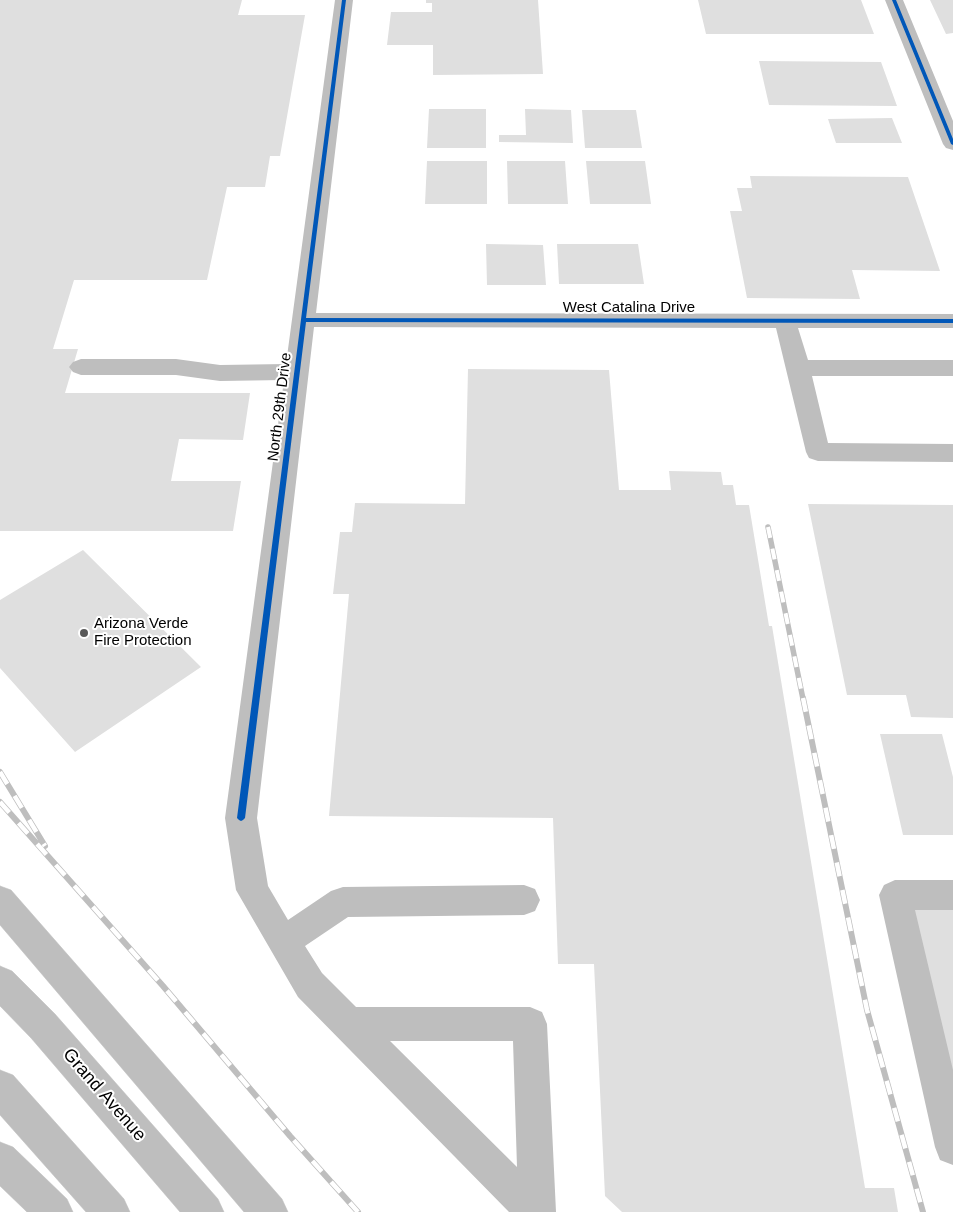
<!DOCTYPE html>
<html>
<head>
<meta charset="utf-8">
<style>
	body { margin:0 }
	canvas { display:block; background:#fff }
</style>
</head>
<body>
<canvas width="953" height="1212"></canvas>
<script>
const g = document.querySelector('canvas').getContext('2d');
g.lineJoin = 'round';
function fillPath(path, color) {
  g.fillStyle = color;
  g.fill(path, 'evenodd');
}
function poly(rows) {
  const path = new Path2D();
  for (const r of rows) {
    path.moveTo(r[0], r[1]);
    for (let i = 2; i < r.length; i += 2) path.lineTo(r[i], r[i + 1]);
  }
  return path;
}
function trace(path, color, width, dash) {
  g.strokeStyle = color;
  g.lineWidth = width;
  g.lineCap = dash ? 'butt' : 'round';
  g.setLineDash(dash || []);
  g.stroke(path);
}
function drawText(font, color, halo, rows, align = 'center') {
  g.font = font + ' Arial,sans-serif';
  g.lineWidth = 4;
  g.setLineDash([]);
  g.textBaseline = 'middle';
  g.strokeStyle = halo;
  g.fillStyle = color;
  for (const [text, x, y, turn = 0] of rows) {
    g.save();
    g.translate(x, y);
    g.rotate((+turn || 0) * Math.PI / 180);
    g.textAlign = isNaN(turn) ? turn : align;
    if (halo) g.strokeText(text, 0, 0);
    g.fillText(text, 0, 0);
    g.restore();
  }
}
fillPath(poly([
	[0,0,242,0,238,15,305,15,280,156,270,156,265,187,227,187,207,280,74,280,53,349,78,349,65,393,250,393,243,440,179,439,171,481,241,481,233,531,0,531],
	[426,0,538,0,543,74,433,75,433,45,387,45,391,12,432,12,432,3,426,3],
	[698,0,861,0,874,34,706,34],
	[930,0,953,0,953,33,946,34],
	[759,61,881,62,897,106,769,105],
	[429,109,486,109,486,148,427,148],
	[525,109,571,110,573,143,499,142,499,135,526,135],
	[582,110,636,110,642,148,585,148],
	[892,118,902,143,836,143,828,119],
	[427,161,487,161,487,204,425,204],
	[507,161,565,161,568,204,508,204],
	[586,161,645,161,651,204,590,204],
	[750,176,908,177,940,271,852,270,860,299,747,298,730,211,742,211,737,188,752,188],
	[486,244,543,245,546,285,487,285],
	[557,244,638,244,644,284,559,284],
	[468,369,609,370,619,490,671,490,669,471,721,472,723,485,733,485,736,505,749,505,769,626,772,626,865,1188,894,1188,898,1212,622,1212,605,1196,594,964,558,964,553,818,329,816,349,594,333,594,340,532,352,532,355,503,465,504],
	[808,504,953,505,953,718,911,717,906,695,847,695],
	[83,550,201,667,75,752,0,668,0,600],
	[880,734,942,734,953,777,953,835,903,835],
	[911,906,953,906,953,1085]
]), '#dfdfdf');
const major = poly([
	[0,966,12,971,55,1014,218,1199,224,1212,180,1212,31,1038,0,1006,0,966],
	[0,1070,13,1075,124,1199,130,1212,86,1212,0,1115,0,1070]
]);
const highway = poly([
	[0,886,11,890,282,1199,288,1212,244,1212,0,925,0,886],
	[0,1142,13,1147,67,1199,73,1212,27,1212,0,1186,0,1142]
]);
trace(major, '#dbdbdb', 1);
trace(highway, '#dbdbdb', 1);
fillPath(poly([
	[335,0,353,0,316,313,953,314,953,328,798,328,808,360,953,360,953,376,812,376,828,443,953,444,953,462,818,461,809,458,806,452,776,328,314,327,257,818,268,886,288,920,331,891,343,887,524,885,535,889,540,900,535,911,524,915,348,917,305,946,322,973,356,1007,530,1007,542,1012,547,1024,556,1212,509,1212,298,997,236,890,225,818,284,380,220,381,176,375,81,375,73,372,69,367,73,362,81,359,176,359,220,365,286,364,335,0],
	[390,1041,513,1041,517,1167,390,1041],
	[885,0,903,0,953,121,953,150,946,148,943,144,885,0],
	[895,880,953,880,953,910,915,910,953,1070,953,1165,940,1160,935,1147,879,895,884,885,895,880]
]), '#bebebe');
fillPath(major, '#bebebe');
fillPath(highway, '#bebebe');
const railFar1 = poly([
	[768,527,803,699]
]);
const rail = poly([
	[803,698,867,1010,923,1212],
	[0,772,45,846],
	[0,802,163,986,290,1136,358,1212]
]);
trace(railFar1, '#bebebe', 5.5);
trace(rail, '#bebebe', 6);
trace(railFar1, '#fff', 4, [11]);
trace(rail, '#fff', 4.5, [14]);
fillPath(poly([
	[342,0,346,0,306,318,953,319,953,323,306,322,245,818,243,820,241,821,239,820,237,818,342,0],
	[892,0,896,0,953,139,953,145,951,144,892,0]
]), '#0057b8');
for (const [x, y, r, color] of [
	[84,633,5,"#595959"]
]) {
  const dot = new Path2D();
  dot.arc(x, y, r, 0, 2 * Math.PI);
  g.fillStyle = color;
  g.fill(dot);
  trace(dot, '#fff', 2);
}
drawText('15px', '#000', '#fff', [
	["West Catalina Drive",629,308],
	["North 29th Drive",280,407,-83]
]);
drawText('15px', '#000', '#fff', [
	["Arizona Verde",94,624],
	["Fire Protection",94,641]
], 'left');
drawText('18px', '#000', '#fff', [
	["Grand Avenue",104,1095,49]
]);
</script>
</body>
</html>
